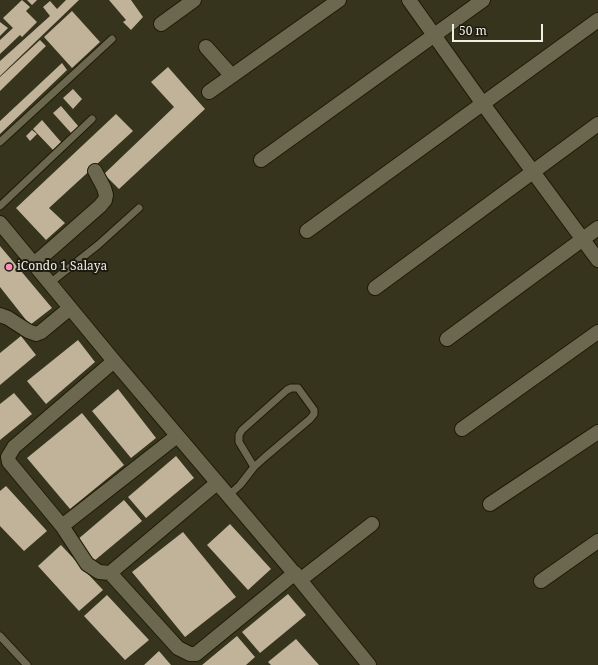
<!DOCTYPE html>
<html>
<head>
<meta charset="utf-8">
<style>
  body { margin:0 }
  #map { position:relative; width:598px; height:665px; overflow:hidden; background:#37341d; font-family:"Noto Serif",serif }
  canvas { display:block }
  .scale { position:absolute; left:452px; top:24px; width:91px; height:18px; box-sizing:border-box; border:2px solid #f1efe1; border-top:0; padding-left:5px; font-size:12px; line-height:14px; white-space:nowrap; color:#f1efe1; -webkit-text-stroke:3px #1d1b11; paint-order:stroke }
</style>
</head>
<body>
<div id="map">
<canvas width="598" height="665"></canvas>
<div class="scale">50 m</div>
</div>
<script>
const ctx = document.querySelector('canvas').getContext('2d');
ctx.lineJoin = 'round';
function fillPath(path, color) {
  ctx.fillStyle = color;
  ctx.fill(path, 'evenodd');
}
function shape(rows) {
  const path = new Path2D();
  for (const r of rows) {
    path.moveTo(r[0], r[1]);
    for (let i = 2; i < r.length; i += 2) path.lineTo(r[i], r[i + 1]);
  }
  return path;
}
function trace(path, color, width, dash) {
  ctx.strokeStyle = color;
  ctx.lineWidth = width;
  ctx.lineCap = dash ? 'butt' : 'round';
  ctx.setLineDash(dash || []);
  ctx.stroke(path);
}
function write(font, color, halo, rows, align = 'center') {
  ctx.font = font + ' "Noto Serif",serif';
  ctx.lineWidth = 4;
  ctx.setLineDash([]);
  ctx.textBaseline = 'middle';
  ctx.strokeStyle = halo;
  ctx.fillStyle = color;
  for (const [text, x, y, turn = 0] of rows) {
    ctx.save();
    ctx.translate(x, y);
    ctx.rotate((+turn || 0) * Math.PI / 180);
    ctx.textAlign = isNaN(turn) ? turn : align;
    if (halo) ctx.strokeText(text, 0, 0);
    ctx.fillText(text, 0, 0);
    ctx.restore();
  }
}
const building = shape([
  [22,0,30,7,26,11,37,22,22,37,20,35,0,54,0,40,13,28,3,18],
  [27,0,37,0,32,5],
  [66,0,79,0,0,76,0,61,50,16,43,7,50,1,57,9],
  [109,0,131,0,143,17,131,30,123,22,126,20],
  [72,11,100,42,72,68,44,37],
  [0,22,8,28,0,36],
  [40,40,46,46,0,91,0,77],
  [62,63,67,70,0,134,0,121],
  [168,67,205,109,119,189,104,174,174,107,151,82],
  [73,89,82,99,73,109,63,98],
  [61,106,79,127,72,134,53,113],
  [116,114,133,131,49,208,65,223,46,240,16,208],
  [42,120,61,142,53,150,33,129],
  [32,130,37,134,30,141,26,136],
  [0,246,52,308,30,325,0,287],
  [21,336,36,355,0,385,0,353],
  [78,340,95,362,46,404,27,381],
  [118,389,156,438,131,458,92,411],
  [14,393,32,414,0,440,0,404],
  [82,413,124,465,70,509,27,458],
  [176,456,194,478,146,518,128,497],
  [6,486,47,531,24,551,0,526,0,491],
  [124,500,142,521,94,561,77,540],
  [230,524,271,569,248,590,207,545],
  [183,532,236,597,185,637,132,572],
  [61,545,103,590,79,611,38,566],
  [288,594,306,615,260,653,242,632],
  [107,595,149,640,125,660,84,616],
  [237,636,255,657,246,665,202,665],
  [296,639,319,665,271,665,268,662],
  [159,651,171,665,144,665]
]);
const service = shape([
  [0,142,112,39],
  [0,206,92,119],
  [50,283,98,245,139,208],
  [228,496,240,485,254,467,265,457,310,419,314,414,314,410,298,388,291,388,287,390,242,430,239,435,239,442,254,467],
  [0,636,27,665]
]);
const minor = shape([
  [409,0,483,104,598,260],
  [161,24,194,0],
  [206,47,232,76],
  [209,92,339,0],
  [261,160,483,0],
  [0,223,114,361,300,580,369,665],
  [307,231,598,20],
  [34,264,100,206,105,200,106,195,104,188,95,171],
  [375,288,598,124],
  [0,315,8,318,28,331,36,334,41,332,70,308],
  [447,339,598,228],
  [114,361,14,447,8,457,9,462,62,526,87,564,99,572,110,573,217,483],
  [462,429,598,332],
  [490,504,598,432],
  [62,526,177,436],
  [110,573,178,648,190,654,196,654,295,573],
  [300,580,372,524],
  [541,581,598,541]
]);
const markers = [
  [9,267,4,"#ff8ebb"]
];
const poiNames = [
  ["iCondo 1 Salaya",17,267]
];
fillPath(building, '#c1b29a');
trace(service, '#1f1b05', 9);
trace(minor, '#1f1b05', 16);
trace(service, '#6b684f', 7);
trace(minor, '#6b684f', 14);
for (const [x, y, r, color] of markers) {
  const dot = new Path2D();
  dot.arc(x, y, r, 0, 2 * Math.PI);
  ctx.fillStyle = color;
  ctx.fill(dot);
  trace(dot, '#1d1b11', 1.5);
}
write('12px', '#f1efe1', '#1d1b11', poiNames, 'left');
</script>
</body>
</html>
